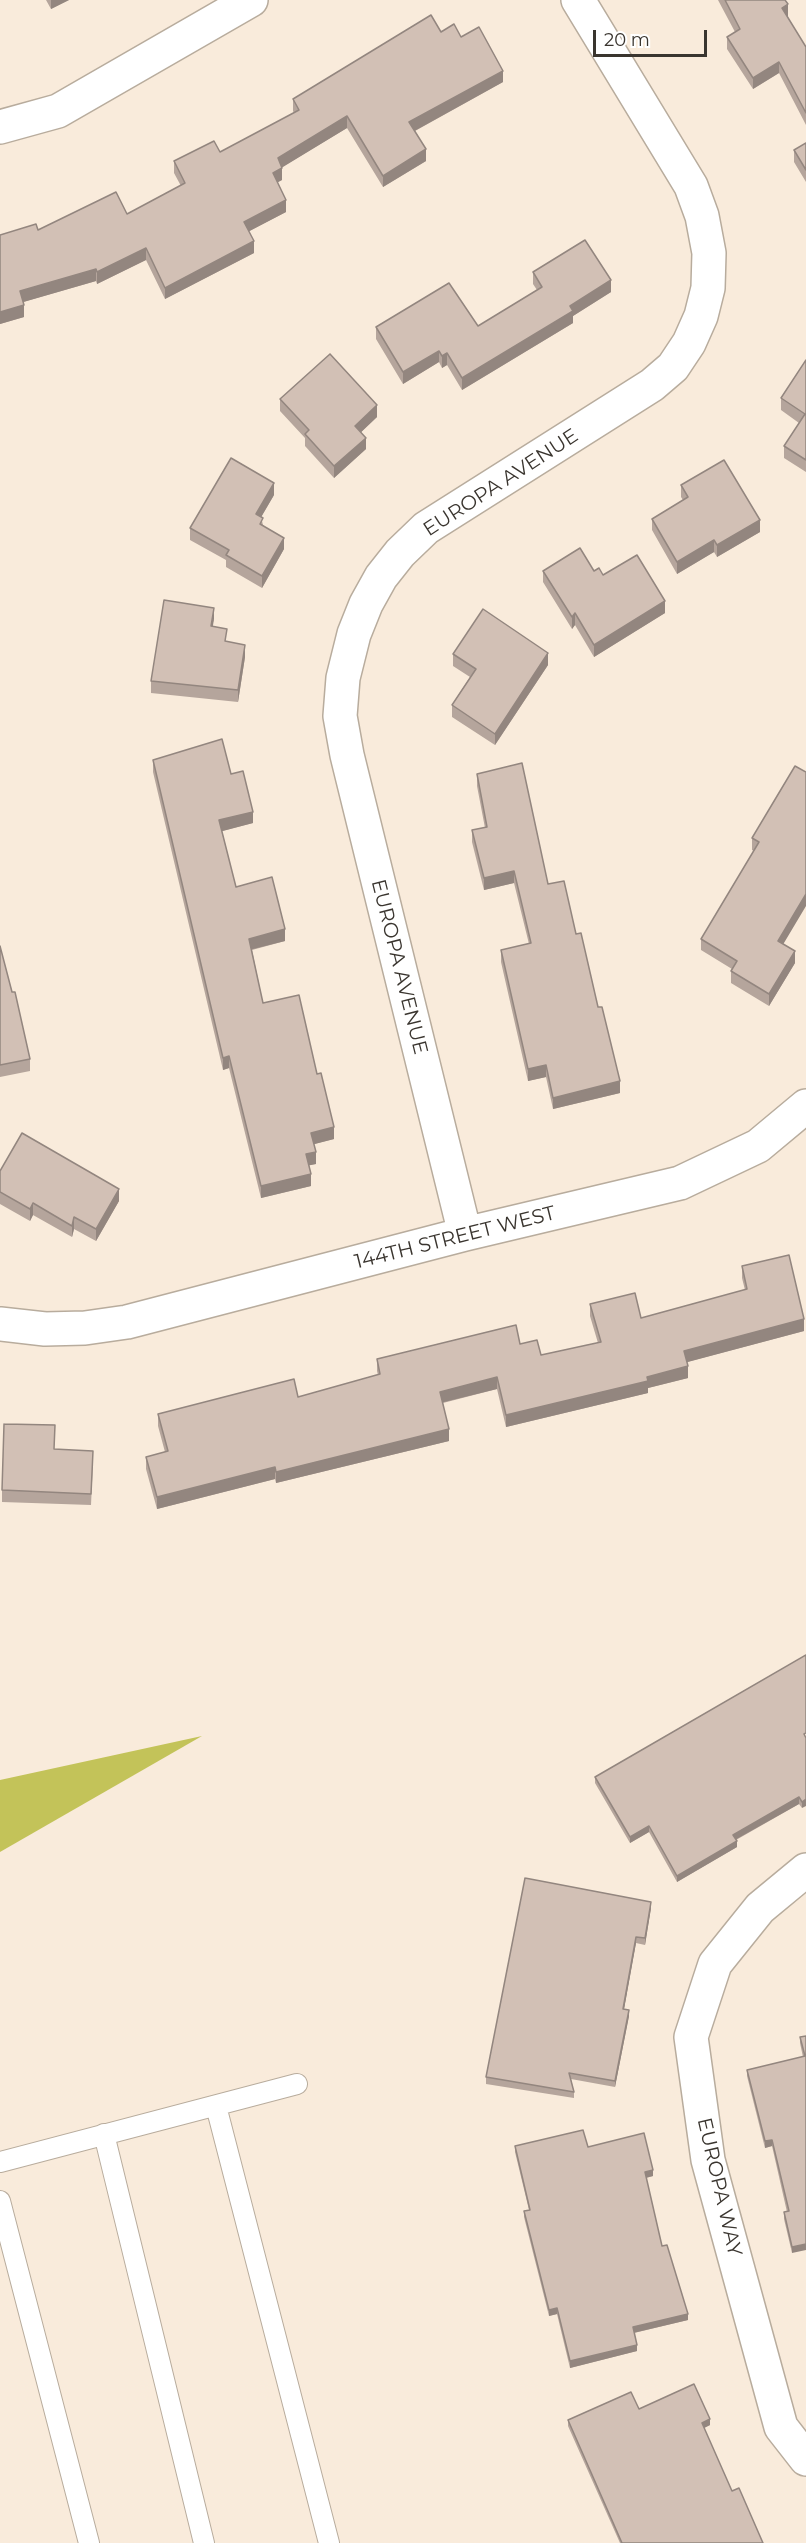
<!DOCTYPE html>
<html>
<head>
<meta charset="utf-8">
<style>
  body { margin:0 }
  #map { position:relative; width:806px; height:2543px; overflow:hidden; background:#f9ebdb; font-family:Montserrat,sans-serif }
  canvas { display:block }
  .scale { position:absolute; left:593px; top:30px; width:114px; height:27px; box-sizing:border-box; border:3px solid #3a352f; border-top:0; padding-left:8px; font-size:18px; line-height:21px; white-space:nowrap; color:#3a352f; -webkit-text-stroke:4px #fff; paint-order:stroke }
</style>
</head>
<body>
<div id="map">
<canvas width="806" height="2543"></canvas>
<div class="scale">20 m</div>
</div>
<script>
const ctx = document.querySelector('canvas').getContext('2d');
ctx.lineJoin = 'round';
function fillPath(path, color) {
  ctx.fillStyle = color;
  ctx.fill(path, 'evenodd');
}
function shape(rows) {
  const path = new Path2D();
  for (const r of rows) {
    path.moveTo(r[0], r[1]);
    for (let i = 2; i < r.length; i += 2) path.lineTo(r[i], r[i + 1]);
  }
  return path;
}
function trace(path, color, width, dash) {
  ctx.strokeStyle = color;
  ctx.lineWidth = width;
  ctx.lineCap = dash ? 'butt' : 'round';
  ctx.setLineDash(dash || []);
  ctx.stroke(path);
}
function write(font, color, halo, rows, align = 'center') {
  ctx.font = font + ' Montserrat,sans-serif';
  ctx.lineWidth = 6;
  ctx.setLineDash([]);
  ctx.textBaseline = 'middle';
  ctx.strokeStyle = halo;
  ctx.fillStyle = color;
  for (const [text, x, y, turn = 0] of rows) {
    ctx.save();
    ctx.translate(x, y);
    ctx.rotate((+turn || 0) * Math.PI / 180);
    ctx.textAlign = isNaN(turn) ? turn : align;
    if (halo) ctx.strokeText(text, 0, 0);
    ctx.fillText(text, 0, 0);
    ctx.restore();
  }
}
const water = shape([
  [202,1736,0,1852,0,1780]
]);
const lane = shape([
  [216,2106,329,2543],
  [104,2134,204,2543],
  [0,2162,297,2084],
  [0,2201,89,2543]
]);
const street = shape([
  [0,127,58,111,251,0],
  [465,1234,347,755,340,716,343,678,354,634,366,604,381,577,400,553,426,528,652,385,673,367,689,343,701,316,708,288,709,253,702,216,691,186,578,0],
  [0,1324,45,1329,85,1328,127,1322,465,1234,680,1183,758,1146,806,1106],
  [806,1870,760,1908,715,1964,691,2037,708,2160,781,2427,806,2459]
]);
const wall = shape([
  [46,0,69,0,51,9],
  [718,0,785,0,788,16,787,16,806,47,806,125,779,73,753,89,727,49,727,37,735,32],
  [441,32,461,37,503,82,415,131,426,161,383,187,347,128,282,167,282,180,277,182,286,212,249,231,254,253,165,299,146,260,97,284,96,281,23,302,24,317,0,324,0,235,38,230,127,214,181,186,174,173,174,161,220,152,294,113,293,111,293,99],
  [806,143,806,182,794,162,794,150],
  [533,272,611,292,573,316,573,323,462,390,447,365,442,368,439,362,403,384,376,339,376,327,478,326,537,290,533,284],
  [806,360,806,472,784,458,784,446,799,423,781,410,781,398],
  [280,399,377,417,361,432,366,449,334,478,305,446,305,438,280,411],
  [681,485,760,532,717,557,714,552,677,574,652,530,652,519,683,500,681,497],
  [274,495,261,517,263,525,284,549,262,588,226,567,226,560,190,540,190,528],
  [543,571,594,571,603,575,665,613,594,657,575,625,572,629,543,582],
  [214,619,212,626,226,642,245,657,238,702,151,693,151,681],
  [453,654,548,665,495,745,452,717,452,705,470,677,453,666],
  [153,760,231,774,253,823,222,831,236,887,285,941,252,950,263,1003,317,1074,334,1139,314,1144,316,1164,309,1165,311,1186,261,1198,229,1068,223,1070,153,772],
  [795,766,783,944,795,963,769,1006,731,983,731,971,732,969,701,950,701,939,754,851,752,850,752,838],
  [477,774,548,884,576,934,598,1007,620,1093,553,1109,546,1077,528,1081,501,962,501,950,529,944,514,883,484,890,472,842,472,830,485,828,477,786],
  [0,946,30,1059,30,1071,0,1077],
  [0,1171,119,1201,96,1241,74,1229,72,1237,33,1215,30,1221,0,1204],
  [742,1266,804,1331,687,1362,688,1378,648,1388,648,1393,506,1427,497,1389,443,1403,449,1441,276,1483,275,1479,157,1509,146,1469,146,1457,165,1452,158,1426,158,1414,298,1397,378,1375,377,1371,377,1359,520,1344,541,1355,598,1343,590,1316,590,1304,641,1318,745,1290,742,1278],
  [55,1449,93,1462,91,1505,2,1502,2,1490],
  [806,1655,802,1808,799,1804,736,1840,737,1847,677,1882,649,1832,630,1843,595,1783,595,1777],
  [651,1908,645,1945,636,1943,624,2009,629,2016,615,2087,571,2079,574,2092,574,2098,486,2084,486,2077],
  [806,2036,792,2253,784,2219,784,2212,787,2212,772,2146,765,2148,747,2076,747,2070,803,2057,800,2043,800,2037],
  [515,2146,588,2147,653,2176,646,2178,662,2246,688,2320,634,2333,637,2351,570,2368,557,2314,549,2316,524,2217,524,2211,529,2210,515,2152],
  [639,2409,710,2425,704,2428,732,2491,763,2543,620,2543,568,2426,568,2420]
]);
const shadedWall = shape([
  [51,0,69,0,51,9],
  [788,4,788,16,782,20,782,8],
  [779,62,779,73,753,89,753,78],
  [503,71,503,82,409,134,409,122],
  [347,116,347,128,278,170,278,158],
  [426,149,426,161,383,187,383,176],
  [282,168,282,180,273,185,273,173],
  [286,200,286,212,244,234,244,222],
  [254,241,254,253,165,299,165,288],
  [146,248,146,260,97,284,97,272],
  [96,269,96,281,20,303,20,291],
  [611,280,611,292,573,316,573,323,462,390,462,378,570,306],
  [24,305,24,317,0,324,0,312],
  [439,351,439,362,403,384,403,372],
  [447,353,447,365,442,368,442,356],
  [377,405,377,417,355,438,355,426],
  [366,438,366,449,334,478,334,466],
  [274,483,274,495,256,526,256,514],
  [760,520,760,532,717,557,717,545],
  [284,538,284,549,262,588,262,576],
  [714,540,714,552,677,574,677,562],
  [665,601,665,613,594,657,594,645],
  [214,608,214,619,211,638,211,626],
  [575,613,575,625,572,629,572,617],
  [245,645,245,657,238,702,238,690],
  [548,653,548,665,495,745,495,734],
  [253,812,253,823,219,832,219,820],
  [514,871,514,883,484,890,484,878],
  [806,894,806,906,778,953,778,941],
  [285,929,285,941,249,950,249,939],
  [795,951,795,963,769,1006,769,994],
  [229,1056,229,1068,223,1070,223,1058],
  [546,1065,546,1077,528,1081,528,1069],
  [620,1081,620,1093,553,1109,553,1098],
  [334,1127,334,1139,311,1145,311,1133],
  [316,1152,316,1164,306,1166,306,1154],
  [311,1174,311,1186,261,1198,261,1186],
  [119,1189,119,1201,96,1241,96,1229],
  [33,1203,33,1215,30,1221,30,1209],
  [74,1217,74,1229,72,1237,72,1226],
  [804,1319,804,1331,684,1363,684,1351],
  [688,1366,688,1378,648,1388,648,1393,506,1427,506,1415],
  [497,1377,497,1389,440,1403,440,1392],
  [449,1429,449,1441,276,1483,276,1472],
  [275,1467,275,1479,157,1509,157,1497],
  [799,1797,799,1804,733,1841,733,1835],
  [806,1799,806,1806,802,1808,802,1802],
  [649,1826,649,1832,630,1843,630,1837],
  [737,1841,737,1847,677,1882,677,1876],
  [651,1902,651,1908,645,1945,645,1938],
  [636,1937,636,1943,623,2015,623,2009],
  [629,2010,629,2016,615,2087,615,2081],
  [772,2140,772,2146,765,2148,765,2141],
  [653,2170,653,2176,645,2178,645,2172],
  [806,2244,806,2250,792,2253,792,2247],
  [557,2308,557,2314,549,2316,549,2310],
  [688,2314,688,2320,633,2333,633,2327],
  [637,2345,637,2351,570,2368,570,2361],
  [710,2419,710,2425,702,2429,702,2423]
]);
const building = shape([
  [725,0,785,0,788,4,782,8,806,47,806,113,779,62,753,78,727,37,740,29,725,0],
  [431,15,441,32,454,24,461,37,479,27,503,71,409,122,426,149,383,176,347,116,278,158,282,168,273,173,286,200,244,222,254,241,165,288,146,248,97,272,96,269,20,291,24,305,0,312,0,235,36,224,38,230,116,192,127,214,185,183,174,161,214,141,220,152,299,110,293,99,431,15],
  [806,143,806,170,794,150,806,143],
  [585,240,611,280,570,306,573,311,462,378,447,353,442,356,439,351,403,372,376,327,449,283,478,326,542,287,533,272,585,240],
  [330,354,377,405,355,426,366,438,334,466,305,434,309,430,280,399,330,354],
  [806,360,806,460,784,446,805,414,781,398,806,360],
  [231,458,274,483,256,514,263,518,260,524,284,538,262,576,226,555,229,550,190,528,231,458],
  [724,460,760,520,717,545,714,540,677,562,652,519,688,497,681,485,724,460],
  [580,548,594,571,599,568,603,575,637,555,665,601,594,645,575,613,572,617,543,571,580,548],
  [164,600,214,608,211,626,227,629,225,641,245,645,238,690,151,681,164,600],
  [483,609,548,653,495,734,452,705,476,669,453,654,483,609],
  [222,739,231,774,243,771,253,812,219,820,236,887,272,877,285,929,249,939,263,1003,299,995,317,1074,321,1073,334,1127,311,1133,316,1152,306,1154,311,1174,261,1186,229,1056,223,1058,153,760,222,739],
  [522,763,548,884,564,881,576,934,581,933,598,1007,602,1007,620,1081,553,1098,546,1065,528,1069,501,950,531,943,514,871,484,878,472,830,487,827,477,774,522,763],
  [795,766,806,772,806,894,778,941,795,951,769,994,731,971,737,961,701,939,759,842,752,838,795,766],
  [0,946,12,992,15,992,30,1059,0,1065,0,946],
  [22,1133,119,1189,96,1229,74,1217,72,1226,33,1203,30,1209,0,1192,0,1171,22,1133],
  [789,1255,804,1319,684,1351,688,1366,647,1377,648,1381,506,1415,497,1377,440,1392,449,1429,276,1472,275,1467,157,1497,146,1457,168,1451,158,1414,294,1379,298,1397,380,1374,377,1359,516,1325,520,1344,537,1340,541,1355,601,1342,590,1304,635,1293,641,1318,747,1289,742,1266,789,1255],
  [4,1424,55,1425,54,1449,93,1451,91,1494,2,1490,4,1424],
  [806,1655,806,1733,804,1734,806,1738,806,1799,802,1802,799,1797,733,1835,737,1841,677,1876,649,1826,630,1837,595,1777,806,1655],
  [525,1878,651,1902,645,1938,636,1937,623,2009,629,2010,615,2081,569,2073,574,2092,486,2077,525,1878],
  [806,2036,806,2244,792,2247,784,2212,789,2211,772,2140,765,2141,747,2070,805,2056,800,2037,806,2036],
  [583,2130,588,2147,644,2133,653,2170,645,2172,662,2246,667,2245,688,2314,633,2327,637,2345,570,2361,557,2308,549,2310,524,2211,530,2210,515,2146,583,2130],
  [694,2384,710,2419,702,2423,732,2491,739,2488,763,2543,622,2543,568,2420,631,2392,639,2409,694,2384]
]);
const streetNames = [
  ["EUROPA AVENUE",501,483,-33],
  ["EUROPA AVENUE",399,967,76],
  ["144TH STREET WEST",455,1238,-14],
  ["EUROPA WAY",719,2187,77]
];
fillPath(water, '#c3c359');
trace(lane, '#b8ac9d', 22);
trace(street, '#b8ac9d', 36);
trace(lane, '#fff', 20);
trace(street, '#fff', 33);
fillPath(wall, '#b5a59c');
fillPath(shadedWall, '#93867f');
fillPath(building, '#d2c0b5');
trace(building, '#93867f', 1.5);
write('20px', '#3a352f', '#fff', streetNames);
</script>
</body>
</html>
